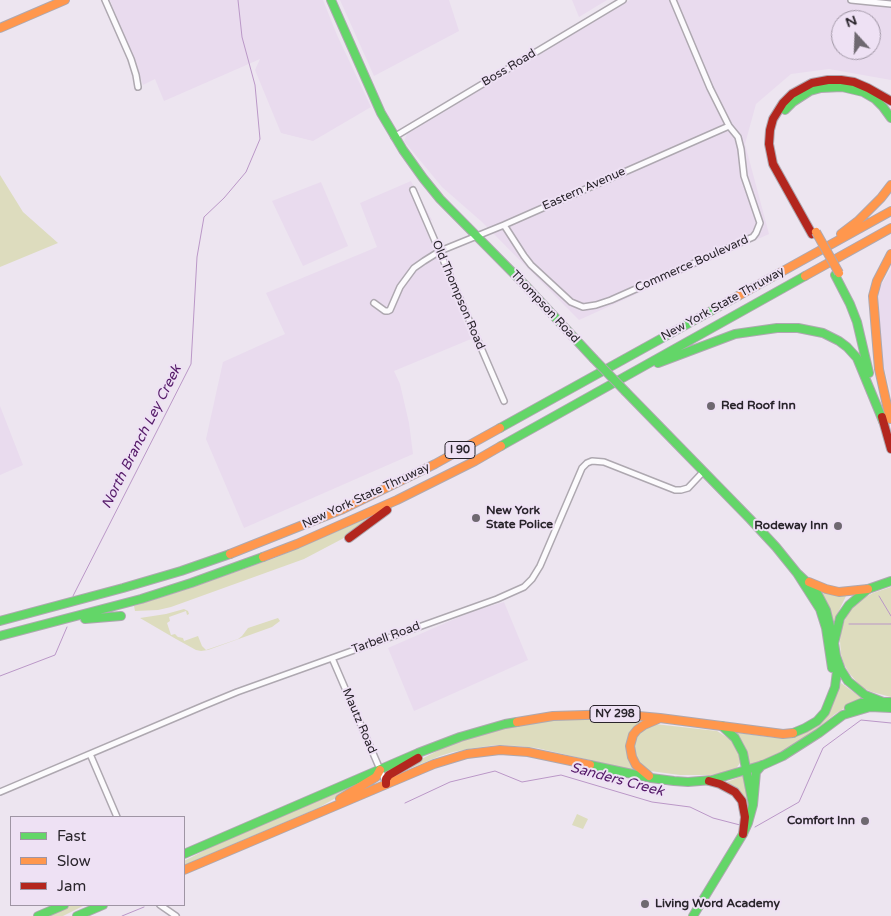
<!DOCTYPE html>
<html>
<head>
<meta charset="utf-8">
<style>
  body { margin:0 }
  #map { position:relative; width:891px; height:916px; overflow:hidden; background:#ede5f0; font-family:"Varela Round",sans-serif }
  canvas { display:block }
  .legend { position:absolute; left:10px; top:816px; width:175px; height:90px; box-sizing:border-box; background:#eee1f4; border:1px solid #9f95a4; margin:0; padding:6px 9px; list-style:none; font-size:15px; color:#29242b }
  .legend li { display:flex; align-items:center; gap:10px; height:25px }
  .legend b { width:25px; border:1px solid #9f95a4 }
  .north { position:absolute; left:831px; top:10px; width:50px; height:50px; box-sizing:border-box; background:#eee1f4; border:1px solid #9f95a4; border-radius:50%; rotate:340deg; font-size:14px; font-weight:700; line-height:20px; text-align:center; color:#29242b }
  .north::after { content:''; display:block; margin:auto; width:18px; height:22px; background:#6e6870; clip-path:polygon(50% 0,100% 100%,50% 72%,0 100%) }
</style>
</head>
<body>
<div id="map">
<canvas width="891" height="916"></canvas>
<ul class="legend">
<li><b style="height:6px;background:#63d668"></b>Fast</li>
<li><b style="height:6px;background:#ff974d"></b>Slow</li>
<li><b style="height:6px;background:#b3261e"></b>Jam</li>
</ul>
<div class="north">N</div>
</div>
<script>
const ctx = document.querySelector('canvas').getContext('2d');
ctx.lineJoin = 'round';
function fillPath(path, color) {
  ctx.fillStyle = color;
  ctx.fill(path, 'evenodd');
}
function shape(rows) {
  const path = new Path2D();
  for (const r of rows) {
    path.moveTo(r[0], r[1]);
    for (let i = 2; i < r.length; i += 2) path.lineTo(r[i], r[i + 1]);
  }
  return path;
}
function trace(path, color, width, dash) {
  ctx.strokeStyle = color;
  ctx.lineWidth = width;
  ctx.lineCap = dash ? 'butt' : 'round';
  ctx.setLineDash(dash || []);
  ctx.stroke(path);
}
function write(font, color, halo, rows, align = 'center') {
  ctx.font = font + ' "Varela Round",sans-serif';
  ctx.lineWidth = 4;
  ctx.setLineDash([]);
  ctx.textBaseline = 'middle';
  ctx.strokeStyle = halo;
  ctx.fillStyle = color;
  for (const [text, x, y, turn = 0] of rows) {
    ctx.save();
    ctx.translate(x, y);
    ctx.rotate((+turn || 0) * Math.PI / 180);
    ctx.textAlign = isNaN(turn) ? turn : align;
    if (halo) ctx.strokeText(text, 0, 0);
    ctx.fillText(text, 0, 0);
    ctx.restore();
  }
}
const built = shape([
  [110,0,323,0,337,35,371,107,313,141,281,133,255,70,260,59,164,101,155,79,143,85],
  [340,0,449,0,459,31,374,76],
  [572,0,607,0,579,17],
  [630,0,891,0,891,80,829,69,791,74,756,104,745,144,769,234,579,320,482,222,442,187,404,141,407,134],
  [841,20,871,20,871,50,841,50],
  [411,181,432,220,423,223,471,339,394,371,400,384,409,423,413,454,244,528,206,439,223,362,285,334,266,293,377,247,360,203],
  [321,182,348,246,303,266,272,201],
  [891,269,891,392,878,347,878,290],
  [0,406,23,465,0,475],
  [504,602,528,660,414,711,388,648,473,611]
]);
const green = shape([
  [0,175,23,212,58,243,0,267],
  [366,519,360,527,342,539,304,559,171,607,158,610,135,611,134,606,188,589,275,558],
  [891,587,891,697,872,692,863,688,856,681,849,673,844,664,841,654,840,641,841,631,844,622,849,612,856,604,864,598,873,593],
  [820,593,845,595,846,596,833,623,831,622],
  [184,609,188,611,189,614,187,615,186,611,169,617,170,621,167,623,171,635,175,634,178,637,183,638,184,641,198,636,202,646,206,650,238,639,242,636,248,628,278,618,280,621,272,627,208,650,201,651,196,650,176,639,140,618,166,614],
  [841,683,863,699,862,700,843,709,835,714,814,731,789,748,764,760,750,765,743,743,732,732,775,738,796,736,807,732,817,725,830,710],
  [569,718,611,718,641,722,630,734,637,771,537,748,518,746,496,745,474,748,453,752,440,756,394,775,394,773,455,742,497,730,546,721],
  [655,724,717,731,728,738,734,743,739,755,740,763,735,770,711,775,680,775,650,771,641,766,637,761,634,747,635,739,638,734,646,727],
  [745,775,749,793,749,813,737,791,727,782],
  [370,778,371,778,318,808,184,865,184,861,227,839],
  [577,814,588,819,583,829,572,825],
  [72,905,85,905,63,916,46,916]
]);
const stream = shape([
  [73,596,191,364,197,257,204,217,224,198,246,172,260,139,255,85,242,37,238,0],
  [879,596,891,616],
  [849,624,891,624],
  [0,676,55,655,67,627],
  [405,803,450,782,495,771,522,782,561,775,652,802,690,807,713,818,740,825],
  [755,827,799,802,823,748,861,720,891,723],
  [122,916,144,907]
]);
const street = shape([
  [105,0,131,59,136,75,138,87],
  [851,0,891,4],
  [394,137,623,0],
  [413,190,504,401],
  [504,225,524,256,531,265,571,302,583,307,596,305,611,300,753,237,756,233,760,223,744,176,741,149,738,137,729,126,710,88,673,0],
  [374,303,385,311,388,311,390,310,400,287,414,268,424,261,440,251,504,225,729,126],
  [332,658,385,781],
  [90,754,117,817],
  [0,792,203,706,237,692,497,599,524,587,532,579,540,566,582,468,587,463,592,461,604,462,675,490,681,490,688,488,703,472],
  [160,905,176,916]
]);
const fast = shape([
  [331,0,381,113,403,150,423,178,440,199,525,285,593,358],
  [785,110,793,102,810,91,821,88,842,87,863,92,875,99,883,107,891,118],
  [835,275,850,304,857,322,869,373],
  [658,363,735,334,777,328,798,328,823,333,839,341,847,347,857,358,883,421],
  [626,392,750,519,776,547,797,573,816,591,826,610,834,643],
  [500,428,738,296],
  [501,446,805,276],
  [797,573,820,609,826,628,832,668],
  [891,581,868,589,849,605,840,618,834,643,836,656,841,670,848,681,865,695,883,702,891,702],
  [85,619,121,616],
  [0,621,123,588,181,571,230,554],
  [0,636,141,599,191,583,263,557],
  [849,708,861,703,878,702],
  [793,733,805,728,817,721,825,712,835,687,837,671,836,656],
  [590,765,651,778,674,781,688,782,712,780,763,765,783,756,819,733,843,715,870,707,891,708],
  [753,805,756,772,762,765],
  [184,854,418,753,460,737,505,724,517,722],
  [38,916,64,905],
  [77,916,103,905],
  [693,916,743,834,748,823,753,805,743,753,735,738,722,726]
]);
const slow = shape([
  [0,28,65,0],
  [841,234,858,221,881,198,891,185],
  [805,276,891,228],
  [738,296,891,211],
  [890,419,879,369,873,296,877,281,891,254],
  [230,554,343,509,435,464,500,428],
  [263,557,297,544,397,500,475,461,501,446],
  [809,582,826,589,839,592,868,589],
  [517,722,553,716,617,714,660,718,783,734,793,733],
  [649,776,636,765,632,757,630,746,633,735,637,730,644,725,658,719],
  [340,799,376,777,380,770],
  [184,870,434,764,467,754,500,750,528,752,590,765]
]);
const jam = shape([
  [812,234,773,164,769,144,770,130,773,119,783,103,792,94,812,83,828,80,841,80,854,82,868,88,891,101],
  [882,417,891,449],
  [349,538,387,510],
  [709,781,720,784,735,792,742,801,745,817,743,834],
  [386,784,386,779,389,775,418,758]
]);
const fastBridge = shape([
  [593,358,626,392]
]);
const slowBridge = shape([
  [816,232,839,273]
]);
const markers = [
  [711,406,5,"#6e6870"],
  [476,518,5,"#6e6870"],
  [838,526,5,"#6e6870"],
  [865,821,5,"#6e6870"],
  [645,904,5,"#6e6870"]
];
const shields = [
  [460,450,30],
  [615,714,50]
];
const shieldNames = [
  ["I 90",460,450],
  ["NY 298",615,714]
];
const streetNames = [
  ["Boss Road",509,68,-31],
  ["Eastern Avenue",584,189,-24],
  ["Commerce Boulevard",692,264,-24],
  ["Old Thompson Road",458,295,67],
  ["New York State Thruway",723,304,-29],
  ["Thompson Road",545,307,47],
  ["New York State Thruway",366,496,-25],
  ["Tarbell Road",386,638,-20],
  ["Mautz Road",359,721,67]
];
const poiNames = [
  ["Red Roof Inn",721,406],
  ["New York",486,511],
  ["State Police",486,525],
  ["Rodeway Inn",828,526,"right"],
  ["Comfort Inn",855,821,"right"],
  ["Living Word Academy",655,904]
];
const waterNames = [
  ["North Branch Ley Creek",142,437,-63],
  ["Sanders Creek",617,780,15]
];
fillPath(built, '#e9dbee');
fillPath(green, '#dddcbe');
trace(stream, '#ba97c7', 1);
trace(street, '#aea8b0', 8);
trace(fast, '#aea8b0', 10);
trace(slow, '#aea8b0', 10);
trace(jam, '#aea8b0', 10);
trace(street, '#fcfbfd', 5);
trace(fast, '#63d668', 8);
trace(slow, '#ff974d', 8);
trace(jam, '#b3261e', 8);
trace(fastBridge, '#aea8b0', 10, []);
trace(slowBridge, '#aea8b0', 10, []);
trace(fastBridge, '#63d668', 8);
trace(slowBridge, '#ff974d', 8);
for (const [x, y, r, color] of markers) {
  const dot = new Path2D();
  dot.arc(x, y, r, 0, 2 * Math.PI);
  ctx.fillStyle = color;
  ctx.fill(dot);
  trace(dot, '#eee1f4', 2);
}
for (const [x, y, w] of shields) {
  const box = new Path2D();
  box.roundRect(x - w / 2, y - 8.5, w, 17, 4);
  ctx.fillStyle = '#eee1f4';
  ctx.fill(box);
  trace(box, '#29242b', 1);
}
write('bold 11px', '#29242b', null, shieldNames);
write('12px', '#29242b', '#eee1f4', streetNames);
write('bold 12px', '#29242b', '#eee1f4', poiNames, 'left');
write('italic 14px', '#541968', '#eee1f4', waterNames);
</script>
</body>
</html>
